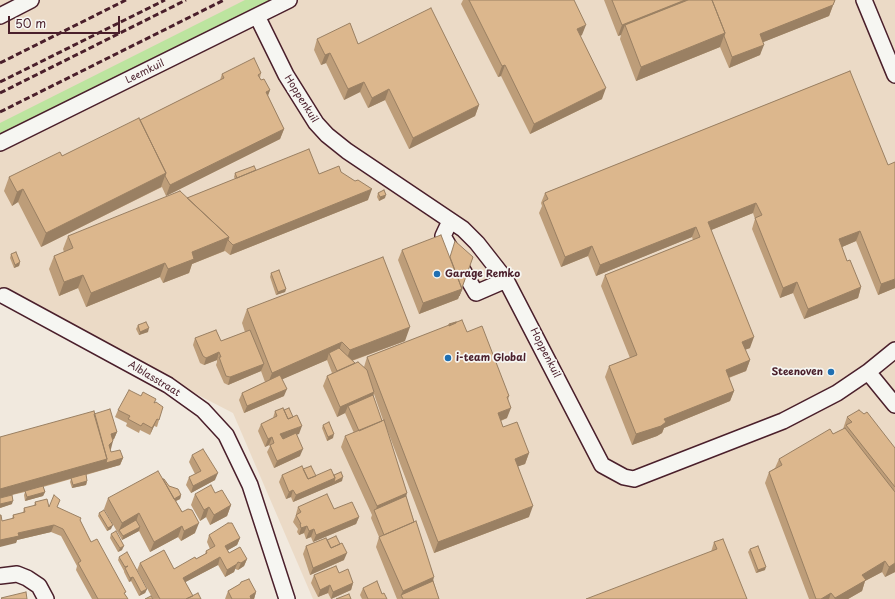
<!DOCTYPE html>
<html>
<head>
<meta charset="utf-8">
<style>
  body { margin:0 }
  #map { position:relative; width:895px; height:599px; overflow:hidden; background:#f1e9de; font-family:"Playpen Sans",sans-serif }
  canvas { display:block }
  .scale { position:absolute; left:8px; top:16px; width:112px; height:18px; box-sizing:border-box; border:2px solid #4a1f2b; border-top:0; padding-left:5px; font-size:12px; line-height:14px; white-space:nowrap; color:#4a1f2b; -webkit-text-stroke:3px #f6f6f2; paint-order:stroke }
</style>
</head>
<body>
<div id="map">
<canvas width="895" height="599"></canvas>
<div class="scale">50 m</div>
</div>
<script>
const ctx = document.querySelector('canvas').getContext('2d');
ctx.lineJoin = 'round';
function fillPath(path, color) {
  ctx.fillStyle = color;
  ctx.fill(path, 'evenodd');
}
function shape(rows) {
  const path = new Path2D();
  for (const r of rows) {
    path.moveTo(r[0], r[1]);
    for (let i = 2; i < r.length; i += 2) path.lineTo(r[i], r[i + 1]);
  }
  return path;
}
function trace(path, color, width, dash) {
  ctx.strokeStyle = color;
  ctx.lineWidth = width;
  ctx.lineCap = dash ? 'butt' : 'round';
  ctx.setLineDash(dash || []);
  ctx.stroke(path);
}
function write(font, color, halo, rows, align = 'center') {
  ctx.font = font + ' "Playpen Sans",sans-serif';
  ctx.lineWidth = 3.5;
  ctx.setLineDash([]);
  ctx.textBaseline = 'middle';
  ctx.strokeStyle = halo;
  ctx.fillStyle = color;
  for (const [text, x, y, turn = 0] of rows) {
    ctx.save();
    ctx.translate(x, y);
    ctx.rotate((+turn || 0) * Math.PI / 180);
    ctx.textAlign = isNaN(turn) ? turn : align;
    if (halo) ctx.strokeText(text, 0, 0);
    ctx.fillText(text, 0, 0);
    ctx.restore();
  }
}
const built = shape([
  [0,0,895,0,895,599,313,599,233,413,4,295,0,290]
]);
const green = shape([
  [245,0,270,0,0,134,0,123]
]);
const minor = shape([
  [864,0,895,75],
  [0,16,31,0],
  [257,16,286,75,316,123,327,135,347,151,463,229,477,243,506,280,602,465,624,477,634,479,783,421,837,393,868,372,895,350],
  [0,143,289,0],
  [450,221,443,236,476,293,506,280],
  [4,296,168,385,203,410,226,435,250,485,287,599],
  [868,372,895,405],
  [0,576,17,574,27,578,39,586,46,599]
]);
const rail = shape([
  [0,63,126,0],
  [0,82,165,0],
  [0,93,186,0],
  [0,112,224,0]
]);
const wall = shape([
  [463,0,574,0,582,35,580,36,602,99,530,134,501,76,498,77,461,4],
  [604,0,835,0,829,16,763,42,760,55,729,68,720,47,636,81,620,39,621,35,618,36],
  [317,39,358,44,479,105,475,116,409,149,385,100,368,108,360,92,344,100,326,63,321,65,314,50],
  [850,71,895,288,878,295,856,241,842,247,847,261,861,287,858,298,804,319,793,293,780,298,752,229,755,219,753,213,711,230,750,348,745,350,750,360,746,371,729,378,734,391,730,401,664,428,662,433,657,436,632,445,605,377,609,366,630,358,601,286,605,275,693,240,692,237,596,276,588,256,561,267,539,213,542,206,541,203,545,193],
  [261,73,260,78,261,80,270,90,268,96,284,129,280,139,166,196,162,187,41,247,18,202,12,206,4,191,9,177,62,156,140,120,220,80,222,74],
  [256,170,319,174,341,172,368,200,230,255,225,251,192,264,189,273,163,283,160,277,86,307,78,288,59,296,49,269,54,256,64,252,63,249,68,236,187,198,235,179,234,177,235,173],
  [378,193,385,198,379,201,377,197],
  [402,250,450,257,473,257,458,299,419,314,398,260],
  [11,254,20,262,19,266,14,268,10,258],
  [271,273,286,289,285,292,276,295,270,277],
  [247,309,405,341,352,361,355,363,364,367,367,357,448,326,449,324,456,323,467,332,509,396,508,400,507,418,501,421,503,427,529,453,525,464,518,466,529,517,434,553,385,424,407,493,406,496,439,599,397,599,376,547,379,537,371,518,372,515,341,447,345,436,354,433,345,413,337,417,323,386,327,376,332,373,327,360,282,379,284,396,244,413,239,400,242,393,265,382,261,371,228,385,224,383,216,365,217,362,217,360,204,365,200,363,193,345,195,338,221,341,245,332,242,323],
  [374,394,383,420,382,421,373,395],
  [138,325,148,332,139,335,136,329],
  [155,402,159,420,157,427,154,426,150,435,140,430,139,433,126,426,127,423,115,417,118,410],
  [284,410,299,434,296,434,300,456,274,468,267,452,270,446,269,445,265,447,258,431,261,424,273,418,275,411],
  [94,414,117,432,114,439,113,440,110,449,111,452,123,458,120,465,86,475,87,481,86,485,72,488,70,482,71,479,43,487,45,492,43,496,25,501,24,495,25,492,12,495,12,504,0,508,0,437],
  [847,417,895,448,895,572,885,577,882,572,865,581,862,591,848,599,809,599,765,483,769,472,775,468,779,459,833,434,843,429],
  [323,425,333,438,327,441,322,428],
  [192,455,215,480,191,493,186,485,189,477,195,474,189,462],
  [303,469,316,476,334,475,342,481,293,502,291,497,286,499,279,482,282,475],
  [163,479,169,486,181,495,180,499,176,501,195,533,181,541,178,537,150,552,139,531,122,540,104,509,108,498],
  [215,493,231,505,227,516,210,525,206,517,200,521,191,505,195,494],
  [35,502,49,507,57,507,80,520,91,542,128,599,92,599,76,570,77,566,61,536,51,532,17,540,16,543,2,521,12,519,13,515,23,513,24,508,34,506],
  [298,507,334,509,359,517,356,524,313,542,311,537,306,539,304,533,299,535,297,532,298,529,293,522,296,515,296,514],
  [99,513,111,529,107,531,98,516],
  [111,534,122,550,118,552,110,538],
  [209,535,240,538,237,545,228,550,229,553,247,559,244,566,238,570,235,569,234,572,225,577,218,565,185,582,193,596,201,599,153,599,137,570,140,563,174,569,196,559,205,554,206,551,210,549,207,542],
  [327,540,344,560,310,575,303,554,306,546],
  [714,542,747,599,711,552],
  [750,549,765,570,756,573,748,552],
  [119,557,147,589,145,593,139,596,131,581,129,582,124,572,124,571,118,560],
  [339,573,353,583,351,590,331,599,328,593,318,597,311,583,314,575],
  [240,584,256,592,254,599,225,599,228,591],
  [363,588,382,594,387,599,362,599,360,595]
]);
const shadedWall = shape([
  [685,0,703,0,625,25,621,35,618,36,622,25],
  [835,0,829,16,756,45,760,34],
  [586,25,582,35,573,40,577,29],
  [725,33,720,47,636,81,641,67],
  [764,45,760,55,729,68,732,57],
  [330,53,326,63,321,65,325,55],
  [505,65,501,76,498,77,502,66],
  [364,82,360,92,344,100,348,89],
  [606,88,602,99,530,134,534,124],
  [389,89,385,100,368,108,372,98],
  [270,90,266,100,266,92],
  [479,105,475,116,409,149,413,138],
  [284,129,280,139,166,196,170,185],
  [166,173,161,187,41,247,46,233],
  [23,189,18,202,12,206,17,192],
  [372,189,368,200,230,255,233,245],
  [386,195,385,198,379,201,380,197],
  [756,203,753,213,704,233,708,222],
  [696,227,692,237,596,276,600,265],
  [860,231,856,241,835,250,839,239],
  [229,237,224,251,192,264,189,273,163,283,168,269,192,252],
  [592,246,588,256,561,267,565,257],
  [20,262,19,266,14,268,15,265],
  [165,263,160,277,86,307,91,293],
  [83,275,78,288,59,296,64,282],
  [895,279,895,288,878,295,881,284],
  [797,282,793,293,780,298,783,288],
  [861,287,858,298,804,319,808,309],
  [286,289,285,292,276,295,278,292],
  [462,289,458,299,419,314,423,303],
  [410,327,405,341,345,363,350,350],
  [149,328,148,332,139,335,140,332],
  [754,337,750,348,738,352,742,342],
  [342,342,337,356,329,353,327,360,267,386,272,373],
  [219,352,217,360,204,365,206,358],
  [750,360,746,371,722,380,726,370],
  [264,364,261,371,228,385,230,377],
  [287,389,284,396,244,413,247,406],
  [734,391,730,401,664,428,662,433,657,436,632,445,636,434,664,419],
  [374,392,371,402,348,406,345,413,337,417,340,407],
  [511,408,507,418,494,423,498,413],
  [157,419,154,426,150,435,152,428],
  [302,426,299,434,278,441,280,434],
  [117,432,114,439,109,441,111,434],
  [334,434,333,438,327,441,328,437],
  [272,437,269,445,265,447,268,439],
  [113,441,111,449,107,453,109,445],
  [303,449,300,456,274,468,277,461],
  [529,453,525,464,511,469,515,459],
  [123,458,120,465,0,498,0,489,107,459],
  [218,473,215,480,191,493,193,486],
  [343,477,342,481,333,485,334,482],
  [335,478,333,485,293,502,296,495],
  [87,481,86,485,72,488,73,485],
  [293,490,291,497,286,499,289,492],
  [45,492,43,496,25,501,27,497],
  [407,493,403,504,375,512,377,506],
  [181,495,180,499,167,505,169,502],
  [13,501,12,504,0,508,0,504],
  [231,505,227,516,210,525,214,515],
  [533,506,529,517,434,553,438,542],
  [209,507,206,517,200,521,204,510],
  [139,513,135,524,119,530,118,533,122,523],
  [359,517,356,524,313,542,316,535],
  [199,523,195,533,181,541,184,531],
  [54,525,51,532,17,540,16,543,0,547,0,540,18,533],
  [113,525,111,529,107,531,108,528],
  [182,526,178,537,150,552,154,542],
  [307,526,304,533,299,535,301,528],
  [140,527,139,531,122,540,123,536],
  [314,529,311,537,306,539,309,531],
  [240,538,237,545,223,553,225,546],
  [124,546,122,550,118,552,120,548],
  [347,553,344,560,310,575,313,568],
  [220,557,218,565,180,585,183,578],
  [247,559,244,566,238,570,241,563],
  [885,561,882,572,865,581,862,591,848,599,834,599,862,575],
  [895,563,895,572,885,577,889,567],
  [237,564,234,572,225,577,227,570],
  [766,567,765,570,756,573,758,570],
  [133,577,131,581,129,582,130,578],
  [434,577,431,588,401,595,403,591],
  [353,583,351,590,331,599,333,592],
  [330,585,328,593,318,597,320,590],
  [147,589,145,593,139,596,141,592],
  [256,592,254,599,248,599,250,596],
  [831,593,829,599,821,599]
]);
const building = shape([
  [469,0,574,0,586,25,577,29,606,88,534,124,505,65,502,66,469,0],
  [612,0,685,0,622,25,612,0],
  [688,0,712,0,725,33,641,67,625,25,688,0],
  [712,0,835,0,833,5,760,34,764,45,732,57,724,36,725,33,712,0],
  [431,8,479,105,413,138,389,89,372,98,364,82,348,89,330,53,325,55,317,39,350,23,358,44,431,8],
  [254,58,261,73,258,75,261,80,264,79,270,90,266,92,284,129,170,185,165,176,166,173,140,120,224,78,222,74,254,58],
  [850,71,888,165,895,162,895,279,881,284,860,231,839,239,847,261,850,260,861,287,808,309,797,282,783,288,755,218,762,215,756,203,708,222,754,337,742,342,750,360,726,370,734,391,664,419,666,422,661,426,636,434,609,366,637,355,605,275,700,237,696,227,600,265,592,246,565,257,543,202,548,199,545,193,850,71],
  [139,118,166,173,46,233,23,189,17,192,9,177,60,152,62,156,139,118],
  [309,149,319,174,339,166,341,172,355,181,358,180,372,189,233,245,228,240,229,237,187,198,309,149],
  [254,166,256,170,237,178,235,173,254,166],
  [384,190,386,195,380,197,378,193,384,190],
  [180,191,229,237,192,252,194,259,168,269,165,263,91,293,83,275,64,282,54,256,73,248,68,236,180,191],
  [441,235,462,289,423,303,402,250,441,235],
  [455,241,473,257,459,296,462,289,450,257,455,241],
  [16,252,20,262,15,265,11,254,16,252],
  [383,257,410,327,350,350,342,342,272,373,247,309,383,257],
  [279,270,286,289,278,292,271,273,279,270],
  [462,320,467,332,482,326,509,396,507,397,511,408,498,413,503,427,517,422,529,453,515,459,533,506,438,542,367,357,462,320],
  [146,322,149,328,140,332,138,325,146,322],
  [456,322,456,323,449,326,449,324,456,322],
  [216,330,221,341,250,330,264,364,230,377,226,376,219,357,221,357,219,352,206,358,203,356,195,338,216,330],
  [339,348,355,363,337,371,329,353,339,348],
  [358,362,367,370,374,392,340,407,327,376,358,362],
  [280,375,287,389,247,406,242,393,280,375],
  [129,390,141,396,143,392,156,399,154,403,156,402,163,407,159,420,157,419,152,428,143,423,141,426,128,419,130,416,118,410,129,390],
  [373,395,382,421,359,431,348,406,373,395],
  [283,408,288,419,297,415,302,426,280,434,283,439,296,433,303,449,277,461,270,445,274,443,272,437,268,439,261,424,277,416,275,411,283,408],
  [289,408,293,417,288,419,284,410,289,408],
  [110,409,117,432,111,434,113,441,109,445,111,452,120,450,123,458,106,463,107,459,94,414,110,409],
  [859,410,864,414,867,412,895,448,895,487,846,425,852,422,847,417,859,410],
  [94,411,107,459,0,489,0,437,94,411],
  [384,420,407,493,377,506,345,436,384,420],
  [329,422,334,434,328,437,323,425,329,422],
  [845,428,895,492,895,563,889,567,885,561,862,575,866,580,835,598,831,593,821,599,816,599,769,472,782,465,779,459,830,429,833,434,845,428],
  [203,449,218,473,193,486,189,477,201,471,192,455,203,449],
  [302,466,308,479,331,469,335,478,296,495,293,490,289,492,282,475,302,466],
  [311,466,316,476,308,479,303,469,311,466],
  [158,471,182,512,188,509,192,510,199,523,184,531,182,526,154,542,139,513,122,523,108,498,158,471],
  [341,472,343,477,334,482,335,478,334,475,341,472],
  [86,474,87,481,73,485,71,478,86,474],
  [163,479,164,479,169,486,178,489,181,495,174,499,163,479],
  [211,485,215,493,222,490,231,505,214,515,209,507,204,510,195,494,211,485],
  [43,486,45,492,27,497,25,491,43,486],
  [327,494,334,509,352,502,359,517,316,535,314,529,309,531,307,526,301,528,300,524,301,524,296,515,301,512,298,507,327,494],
  [12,495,13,501,0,504,0,498,12,495],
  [54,495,60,500,57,507,81,518,80,520,91,542,97,539,126,592,124,593,128,599,98,599,78,563,81,561,63,529,54,525,18,533,19,536,0,540,0,515,1,515,2,521,14,518,13,515,25,512,24,508,36,505,35,502,47,499,49,507,54,495],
  [406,496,414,522,384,535,374,510,406,496],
  [104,510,113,525,108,528,99,513,104,510],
  [136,520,140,527,123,536,119,530,136,520],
  [416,521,434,577,403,591,379,537,416,521],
  [228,523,232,523,240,538,225,546,229,553,240,547,247,559,241,563,238,562,237,564,227,570,220,557,183,578,193,596,186,599,160,599,140,563,164,550,174,569,195,557,196,559,207,553,206,551,215,546,209,535,228,523],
  [116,531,124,546,120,548,111,534,116,531],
  [336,536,340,544,331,548,327,540,336,536],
  [326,538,331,548,342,543,347,553,313,568,306,546,326,538],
  [723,539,747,599,586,599,717,549,714,542,723,539],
  [758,546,766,567,758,570,750,549,758,546],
  [127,552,147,589,141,592,133,577,130,578,125,568,128,566,125,567,119,557,127,552],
  [336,566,339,573,348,569,353,583,333,592,330,585,320,590,314,575,336,566],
  [249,579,256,592,250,596,251,599,232,599,228,591,240,584,241,582,249,579],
  [377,581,382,594,384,593,387,599,368,599,363,588,377,581],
  [433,581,439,599,403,599,401,595,433,581],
  [26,592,27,599,2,599,1,598,26,592],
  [198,593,201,599,186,599,198,593],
  [349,594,351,599,336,599,349,594],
  [151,596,153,599,145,599,151,596]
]);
const markers = [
  [437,274,4,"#1f6fb2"],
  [448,358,4,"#1f6fb2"],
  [831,372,4,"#1f6fb2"]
];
const streetNames = [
  ["Leemkuil",145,72,-26],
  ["Hoppenkuil",301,99,58],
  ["Hoppenkuil",545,353,63],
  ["Alblasstraat",154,379,31]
];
const poiNames = [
  ["Garage Remko",445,274],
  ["i-team Global",456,358],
  ["Steenoven",823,372,"right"]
];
fillPath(built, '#ebdac6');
fillPath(green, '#bce49f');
trace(minor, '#4a1f2b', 18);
trace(minor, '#f6f6f2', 15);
trace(rail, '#4a1f2b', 3, [6, 3]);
fillPath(wall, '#bd9d79');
fillPath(shadedWall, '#9a8063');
fillPath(building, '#dcb78d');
trace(building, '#9a8063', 1);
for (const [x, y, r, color] of markers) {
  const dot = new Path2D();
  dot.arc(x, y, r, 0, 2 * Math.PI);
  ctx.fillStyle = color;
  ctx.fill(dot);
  trace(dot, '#f6f6f2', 1.5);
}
write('10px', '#4a1f2b', '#f6f6f2', streetNames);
write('bold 10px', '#4a1f2b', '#f6f6f2', poiNames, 'left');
</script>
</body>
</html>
